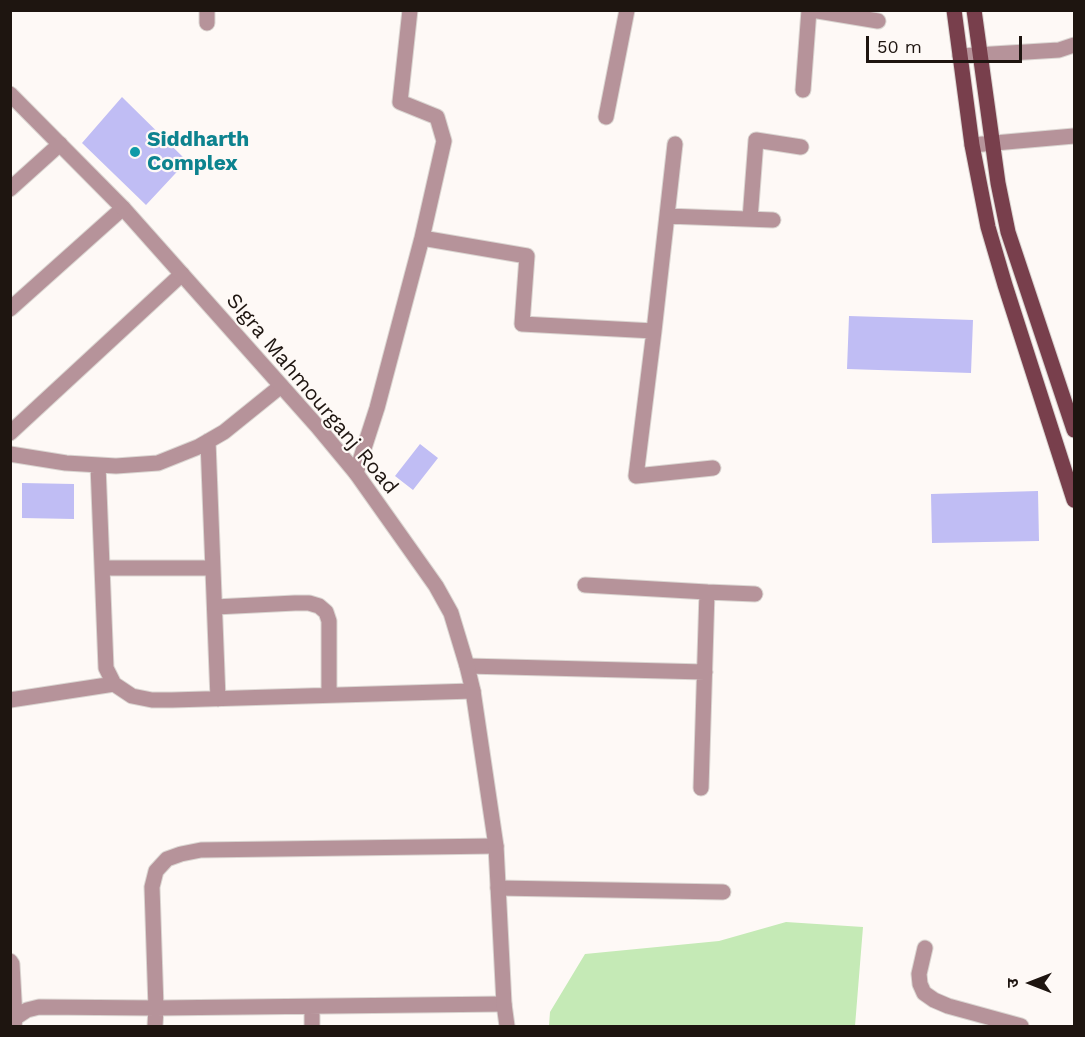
<!DOCTYPE html>
<html>
<head>
<meta charset="utf-8">
<style>
  body { margin:0 }
  #map { position:relative; width:1085px; height:1037px; overflow:hidden; background:#fef9f6; font-family:"Work Sans","Noto Sans Devanagari",sans-serif }
  canvas { display:block }
  .frame { position:absolute; inset:0; border:12px solid #1e1510; pointer-events:none }
  .north { position:absolute; left:1001px; top:953px; width:60px; height:60px; -webkit-text-stroke:4px #fef9f6; paint-order:stroke; rotate:270deg; font-size:16px; font-weight:700; line-height:24px; text-align:center; color:#1e1510 }
  .north::after { content:''; display:block; margin:auto; width:21px; height:27px; background:#1e1510; clip-path:polygon(50% 0,100% 100%,50% 72%,0 100%) }
  .scale { position:absolute; left:866px; top:36px; width:156px; height:27px; box-sizing:border-box; border:3px solid #1e1510; border-top:0; padding-left:8px; font-size:18px; line-height:21px; white-space:nowrap; color:#1e1510; -webkit-text-stroke:4px #fef9f6; paint-order:stroke }
</style>
</head>
<body>
<div id="map">
<canvas width="1085" height="1037"></canvas>
<div class="frame"></div>
<div class="north">उ</div>
<div class="scale">50 m</div>
</div>
<script>
const ctx = document.querySelector('canvas').getContext('2d');
ctx.lineJoin = 'round';
function fillPath(path, color) {
  ctx.fillStyle = color;
  ctx.fill(path, 'evenodd');
}
function shape(rows) {
  const path = new Path2D();
  for (const r of rows) {
    path.moveTo(r[0], r[1]);
    for (let i = 2; i < r.length; i += 2) path.lineTo(r[i], r[i + 1]);
  }
  return path;
}
function trace(path, color, width, dash) {
  ctx.strokeStyle = color;
  ctx.lineWidth = width;
  ctx.lineCap = dash ? 'butt' : 'round';
  ctx.setLineDash(dash || []);
  ctx.stroke(path);
}
function write(font, color, halo, rows, align = 'center') {
  ctx.font = font + ' "Work Sans",sans-serif';
  ctx.lineWidth = 4.5;
  ctx.setLineDash([]);
  ctx.textBaseline = 'middle';
  ctx.strokeStyle = halo;
  ctx.fillStyle = color;
  for (const [text, x, y, turn = 0] of rows) {
    ctx.save();
    ctx.translate(x, y);
    ctx.rotate((+turn || 0) * Math.PI / 180);
    ctx.textAlign = isNaN(turn) ? turn : align;
    if (halo) ctx.strokeText(text, 0, 0);
    ctx.fillText(text, 0, 0);
    ctx.restore();
  }
}
const green = shape([
  [786,922,863,927,855,1026,549,1026,550,1012,585,954,719,941]
]);
const building = shape([
  [122,97,187,161,146,205,82,143],
  [849,316,973,320,971,373,847,369],
  [420,444,438,458,413,490,395,476],
  [22,483,74,484,74,519,22,518],
  [1038,491,1039,541,932,543,931,494]
]);
const minor = shape([
  [812,10,878,21],
  [207,23,207,10],
  [960,56,1059,50,1074,45],
  [803,90,809,10],
  [606,117,627,10],
  [972,145,1074,136],
  [10,189,60,144],
  [667,216,773,220],
  [750,219,756,140,801,147],
  [422,238,527,256,522,324,654,331,636,476,713,468],
  [10,309,123,208],
  [654,331,675,144],
  [10,433,182,274],
  [208,441,218,699],
  [10,454,66,463,116,466,158,463,198,447,224,432,281,386],
  [98,465,106,668,114,684,132,696,152,700,172,700,473,691],
  [356,473,377,408,422,238,444,141,437,117,400,102,410,10],
  [102,568,213,568],
  [585,585,707,592,701,788],
  [707,592,755,594],
  [215,607,295,603,309,603,319,606,326,612,329,621,329,695],
  [467,666,705,672],
  [10,700,114,684],
  [498,888,723,892],
  [925,948,919,974,920,984,924,993,934,1000,948,1006,1021,1026],
  [10,961,12,964,15,1018],
  [312,1007,312,1026],
  [14,1026,15,1018,27,1010,39,1007,156,1008,504,1004],
  [155,1026,156,1008,152,887,156,871,167,859,181,854,201,850,496,846]
]);
const tertiary = shape([
  [10,94,123,208,317,426,356,473,436,586,451,613,467,666,473,691,496,846,504,1004,507,1026]
]);
const primary = shape([
  [954,10,972,145,988,227,1005,285,1074,500],
  [974,10,998,183,1008,232,1074,430]
]);
const markers = [
  [135,152,6,"#0f9aa8"]
];
const cultureNames = [
  ["Siddharth",147,140],
  ["Complex",147,164]
];
const streetNames = [
  ["SIgra Mahmourganj Road",312,394,50]
];
fillPath(green, '#c5eab6');
fillPath(building, '#c0bdf4');
trace(minor, '#dad5d1', 17);
trace(tertiary, '#dad5d1', 17);
trace(primary, '#dad5d1', 17);
trace(minor, '#b6939a', 15);
trace(tertiary, '#b6939a', 15);
trace(primary, '#783f4c', 15);
for (const [x, y, r, color] of markers) {
  const dot = new Path2D();
  dot.arc(x, y, r, 0, 2 * Math.PI);
  ctx.fillStyle = color;
  ctx.fill(dot);
  trace(dot, '#fef9f6', 2);
}
write('bold 21px', '#0d838f', '#fef9f6', cultureNames, 'left');
write('21px', '#1e1510', '#fef9f6', streetNames);
</script>
</body>
</html>
